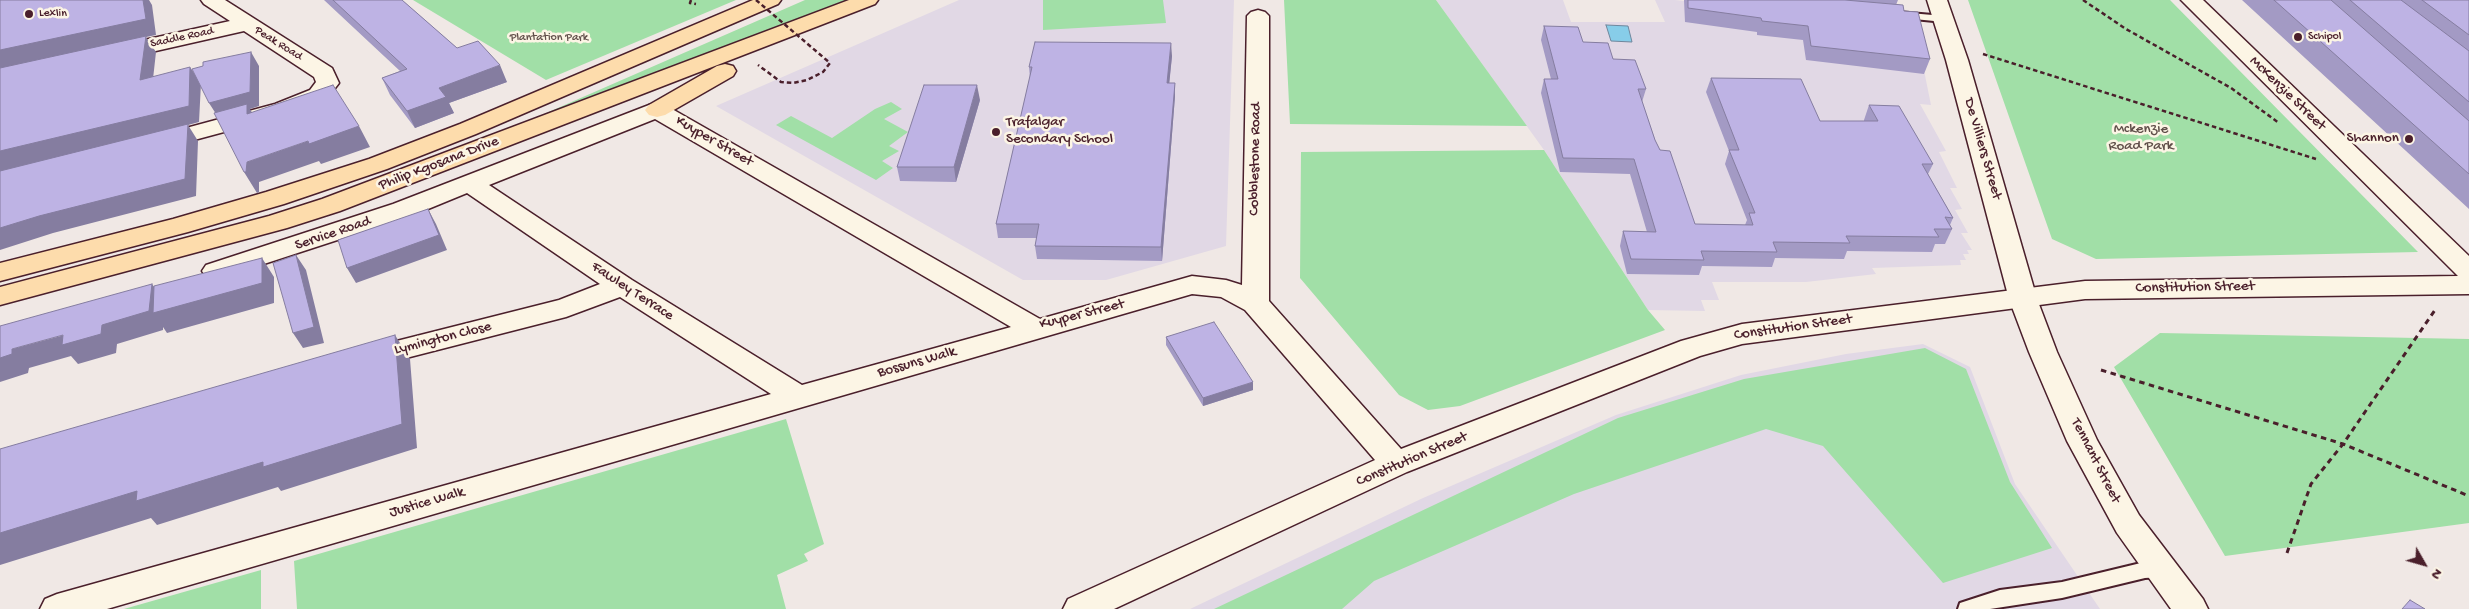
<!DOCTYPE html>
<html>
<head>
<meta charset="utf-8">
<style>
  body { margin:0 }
  #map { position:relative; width:2469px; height:609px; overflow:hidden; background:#f0e8e5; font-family:"Gochi Hand",sans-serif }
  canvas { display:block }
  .north { position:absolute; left:2399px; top:539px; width:50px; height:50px; -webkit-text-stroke:4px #fcf5e5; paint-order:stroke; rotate:128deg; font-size:14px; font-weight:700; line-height:20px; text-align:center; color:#4a1f2b }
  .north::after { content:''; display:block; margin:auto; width:18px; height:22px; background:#4a1f2b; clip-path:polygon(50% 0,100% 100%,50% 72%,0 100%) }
</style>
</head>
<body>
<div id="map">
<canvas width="2469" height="609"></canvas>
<div class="north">N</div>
</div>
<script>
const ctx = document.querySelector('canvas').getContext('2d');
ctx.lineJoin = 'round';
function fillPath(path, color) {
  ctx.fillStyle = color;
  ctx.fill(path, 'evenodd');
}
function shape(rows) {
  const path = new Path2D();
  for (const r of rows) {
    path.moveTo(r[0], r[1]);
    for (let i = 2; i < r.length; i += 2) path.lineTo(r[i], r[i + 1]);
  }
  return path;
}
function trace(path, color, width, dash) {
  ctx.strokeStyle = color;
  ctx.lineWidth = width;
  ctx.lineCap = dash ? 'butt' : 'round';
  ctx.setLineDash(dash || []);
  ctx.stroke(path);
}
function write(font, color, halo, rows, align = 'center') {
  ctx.font = font + ' "Gochi Hand",sans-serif';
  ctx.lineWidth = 5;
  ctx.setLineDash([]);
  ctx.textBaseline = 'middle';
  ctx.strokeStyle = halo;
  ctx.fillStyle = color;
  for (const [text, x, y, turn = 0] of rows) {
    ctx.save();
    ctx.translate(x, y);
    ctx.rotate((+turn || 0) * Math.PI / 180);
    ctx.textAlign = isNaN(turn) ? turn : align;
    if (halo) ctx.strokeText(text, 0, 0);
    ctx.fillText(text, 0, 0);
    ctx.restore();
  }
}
const built = shape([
  [959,0,1234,0,1226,246,1106,280,1023,280,716,106],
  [1436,0,1563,0,1571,22,1665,22,1655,0,1675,0,1915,26,1931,105,1920,104,1946,151,1939,152,1957,188,1950,188,1962,209,1955,210,1968,233,1961,233,1972,250,1967,250,1969,254,1963,254,1966,260,1960,260,1961,265,1872,268,1876,274,1806,282,1712,282,1719,300,1701,300,1705,311,1648,310,1544,150],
  [1923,344,1970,367,2015,484,2100,609,1190,609,1423,498,1616,415,1741,375,1846,354]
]);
const green = shape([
  [413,0,736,0,546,80],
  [805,0,850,0,541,120,544,114],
  [1043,0,1163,0,1166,23,1043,30],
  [1284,0,1436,0,1527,126,1290,124],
  [1968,0,2170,0,2418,252,2096,259,2052,239],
  [891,102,902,109,884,119,908,132,889,146,899,151,882,161,893,168,876,180,776,125,791,116,832,138,875,109],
  [1544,150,1648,310,1665,330,1460,406,1428,410,1399,395,1300,278,1301,152],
  [2160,333,2469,339,2469,523,2225,556,2114,367],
  [1925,348,1966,369,2010,482,2052,548,1943,583,1823,446,1766,429,1574,494,1374,581,1342,609,1214,609,1618,418,1744,379],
  [786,419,824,544,804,554,808,561,777,575,786,609,297,609,294,561],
  [261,570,261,609,124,609]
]);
const water = shape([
  [1606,25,1628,26,1632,42,1611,41,1606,25]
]);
const pathFar1 = shape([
  [691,0,690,3,696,4],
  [2083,0,2126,29,2231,88,2279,123],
  [1983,54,2316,159]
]);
const path = shape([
  [2101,370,2343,444,2469,496],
  [2287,553,2311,484,2343,444,2435,310]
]);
const lane = shape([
  [1898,12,1944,16,1950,19,1944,22,1894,17,1894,13,1898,12],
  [2160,561,2166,564,2169,569,2166,574,2160,577,2145,578,2062,598,1990,609,1958,609,1960,603,2000,590,2062,582,2145,562,2160,561]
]);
const street = shape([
  [201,0,225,0,332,68,339,83,326,100,291,114,157,150,149,148,145,143,149,138,275,104,310,90,316,82,314,77,244,31,116,60,108,58,105,53,108,48,230,21,204,4,201,0],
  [2181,0,2203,0,2469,256,2469,294,2085,299,1742,344,1700,356,1407,472,1114,609,1063,609,1068,599,1375,460,1245,310,1221,297,1192,294,107,609,40,609,45,599,57,594,771,394,620,297,566,317,367,368,357,365,353,358,357,351,559,300,600,284,467,193,411,216,224,277,215,280,206,277,202,271,206,265,393,204,649,105,657,103,665,105,1040,319,1192,276,1226,280,1242,285,1247,16,1251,12,1258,10,1265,12,1269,16,1269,301,1401,449,1681,341,1742,324,2085,281,2458,276,2181,0],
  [655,119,1011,327,802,385,632,280,489,185,655,119]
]);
const secondary = shape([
  [1927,0,1947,0,1968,60,2037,299,2057,352,2097,440,2139,515,2203,599,2208,609,2171,609,2117,533,2067,441,2029,352,2009,299,1946,60,1927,0]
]);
const primary = shape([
  [753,0,781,0,778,4,476,134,387,169,284,204,188,232,0,281,0,263,173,219,266,192,369,159,460,124,753,0],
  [849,0,878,0,875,4,340,211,287,228,0,305,0,287,269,216,322,199,849,0],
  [725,64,733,66,736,71,733,76,665,115,657,117,649,115,645,110,649,105,717,66,725,64]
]);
const pathBridge = shape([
  [756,0,830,63,823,72,807,80,793,83,781,82,758,65]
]);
const wall = shape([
  [324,0,402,0,457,48,507,82,449,103,454,113,415,128,390,95,382,78,400,71],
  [1684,0,1898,0,1896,5,1904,11,1930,59,1924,74,1806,60,1803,40,1757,35,1757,32,1685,22],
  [2242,0,2469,0,2469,209],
  [1544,26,1583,42,1613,59,1646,89,1642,102,1655,140,1695,224,1745,225,1747,220,1725,164,1729,151,1706,92,1711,78,1820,121,1864,121,1864,120,1869,105,1933,164,1928,174,1953,218,1950,225,1952,229,1945,244,1935,244,1932,252,1847,251,1844,259,1775,258,1772,267,1702,266,1699,275,1627,274,1620,246,1623,231,1647,232,1630,174,1560,172,1541,93,1544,79,1551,79,1541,40],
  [1172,56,1169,83,1175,83,1175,96,1162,261,1037,259,1035,246,1037,238,998,238,996,224,1030,78,1029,67],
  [980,100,956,182,900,181,897,167],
  [1166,337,1253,390,1203,406,1166,345]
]);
const shadedWall = shape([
  [143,0,149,0,152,5,156,35,146,37,156,52,151,97,0,69,0,50],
  [1171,43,1172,56,1168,96,1167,83],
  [251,52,259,66,259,106,250,109,259,125,218,117,209,103],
  [500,65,507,82,449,103,454,113,415,128,407,111,439,88],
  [190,67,201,83,199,122,188,125,198,141,196,196,53,233,0,250,0,151],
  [1175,83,1175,96,1162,261,1161,247],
  [977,85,980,100,956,182,954,167],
  [359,126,370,147,321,164,319,161,259,182,259,192,257,193,244,172,247,162,308,141],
  [428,209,436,224,447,250,356,283,347,268],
  [296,255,306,270,324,343,303,348,293,333],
  [262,258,274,277,274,303,167,333,163,327,163,330,117,344,116,353,78,364,71,356,29,368,28,373,0,382,0,358,12,349,102,325,152,284,166,303],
  [395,335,410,359,417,448,281,491,278,487,157,525,151,518,0,565,0,533],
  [1253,382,1253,390,1203,406,1203,398]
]);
const building = shape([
  [0,0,143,0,146,19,0,50,0,0],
  [333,0,402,0,457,48,478,41,500,65,439,88,446,97,407,111,382,78,407,69,333,0],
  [1688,0,1845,0,1903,5,1904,11,1918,12,1930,59,1811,46,1808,26,1762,21,1761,18,1688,8,1688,0],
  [2274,0,2331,0,2469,121,2469,174,2274,0],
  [2350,0,2401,0,2469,51,2469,102,2350,0],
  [2422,0,2469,0,2469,35,2422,0],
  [1544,26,1578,27,1583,42,1608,43,1613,59,1635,60,1646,89,1638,89,1655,140,1660,150,1670,151,1695,224,1753,225,1749,213,1755,213,1729,150,1739,150,1711,78,1801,79,1820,121,1878,121,1869,105,1899,106,1933,164,1922,164,1953,218,1945,217,1952,229,1934,229,1939,237,1846,236,1850,243,1773,242,1777,252,1701,251,1704,260,1631,259,1623,231,1656,232,1634,159,1563,158,1544,79,1558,79,1544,26],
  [146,36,140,80,190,67,189,106,0,151,0,68,146,36],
  [1035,42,1171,43,1167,83,1175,83,1161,247,1035,246,1039,224,996,224,1032,67,1029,67,1035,42],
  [251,52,250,92,209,103,192,69,203,66,203,62,251,52],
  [333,85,359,126,309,144,308,141,247,162,246,172,244,172,214,113,247,104,247,114,333,85],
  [924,85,977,85,954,167,897,167,924,85],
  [188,124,185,179,39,216,0,228,0,171,188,124],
  [428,209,439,235,347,268,338,240,428,209],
  [296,255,314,327,293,333,273,263,296,255],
  [262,258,262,283,153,313,154,286,262,258],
  [152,284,149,311,102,325,101,334,62,345,63,335,12,349,12,354,0,358,0,326,152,284],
  [1214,322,1253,382,1203,398,1166,337,1214,322],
  [395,335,402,424,263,467,263,462,136,501,137,491,0,533,0,449,395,335],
  [2410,600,2425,609,2402,609,2410,600]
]);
const markers = [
  [29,14,5,"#4a1f2b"],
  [2298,37,5,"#4a1f2b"],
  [996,132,5,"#4a1f2b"],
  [2409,139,5,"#4a1f2b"]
];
const farPoinames = [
  ["Lexlin",39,14],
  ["Schipol",2308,37]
];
const farStreetnames = [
  ["Saddle Road",182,38,-12],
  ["Peak Road",278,44,32]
];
const farParknames = [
  ["Plantation Park",549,38]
];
const streetNames = [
  ["McKenzie Street",2287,94,44],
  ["Kuyper Street",714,142,30],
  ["De Villiers Street",1982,149,74],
  ["Cobblestone Road",1256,159,-89],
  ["Philip Kgosana Drive",439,164,-21],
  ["Service Road",333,234,-19],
  ["Constitution Street",2195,288,-1],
  ["Fawley Terrace",632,292,33],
  ["Kuyper Street",1082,315,-14],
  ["Constitution Street",1793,328,-8],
  ["Lymington Close",443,339,-14],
  ["Bossuns Walk",917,363,-16],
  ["Constitution Street",1412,460,-23],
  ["Tennant Street",2095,461,63],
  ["Justice Walk",427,503,-16]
];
const poiNames = [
  ["Trafalgar",1006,123],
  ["Secondary School",1006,140],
  ["Shannon",2399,139,"right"]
];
const parkNames = [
  ["Mckenzie",2141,130],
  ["Road Park",2141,147]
];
fillPath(built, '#e1d8e5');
fillPath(green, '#a1dfa7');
fillPath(water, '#87cde9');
trace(water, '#6f879d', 1);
trace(lane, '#4a1f2b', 4);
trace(street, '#4a1f2b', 3);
trace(secondary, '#4a1f2b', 3);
trace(primary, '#4a1f2b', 3);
trace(pathFar1, '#4a1f2b', 2.5, [4.5, 3]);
trace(path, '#4a1f2b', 3, [5.5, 4.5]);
fillPath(lane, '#fcf5e5');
fillPath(street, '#fcf5e5');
fillPath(secondary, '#fcf5e5');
fillPath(primary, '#fddcac');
trace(pathBridge, '#4a1f2b', 2.5, [4.5, 3]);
fillPath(wall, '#a39ac4');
fillPath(shadedWall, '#857da0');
fillPath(building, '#beb3e4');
trace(building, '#857da0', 1);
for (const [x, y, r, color] of markers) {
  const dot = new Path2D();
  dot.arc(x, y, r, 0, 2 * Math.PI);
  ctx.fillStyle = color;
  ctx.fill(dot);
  trace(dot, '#fcf5e5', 2);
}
write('12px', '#4a1f2b', '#fcf5e5', farPoinames, 'left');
write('12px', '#4a1f2b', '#fcf5e5', farStreetnames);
write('12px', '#604f4a', '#fcf5e5', farParknames);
write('15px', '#4a1f2b', '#fcf5e5', streetNames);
write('15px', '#4a1f2b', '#fcf5e5', poiNames, 'left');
write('15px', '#604f4a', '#fcf5e5', parkNames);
</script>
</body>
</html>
